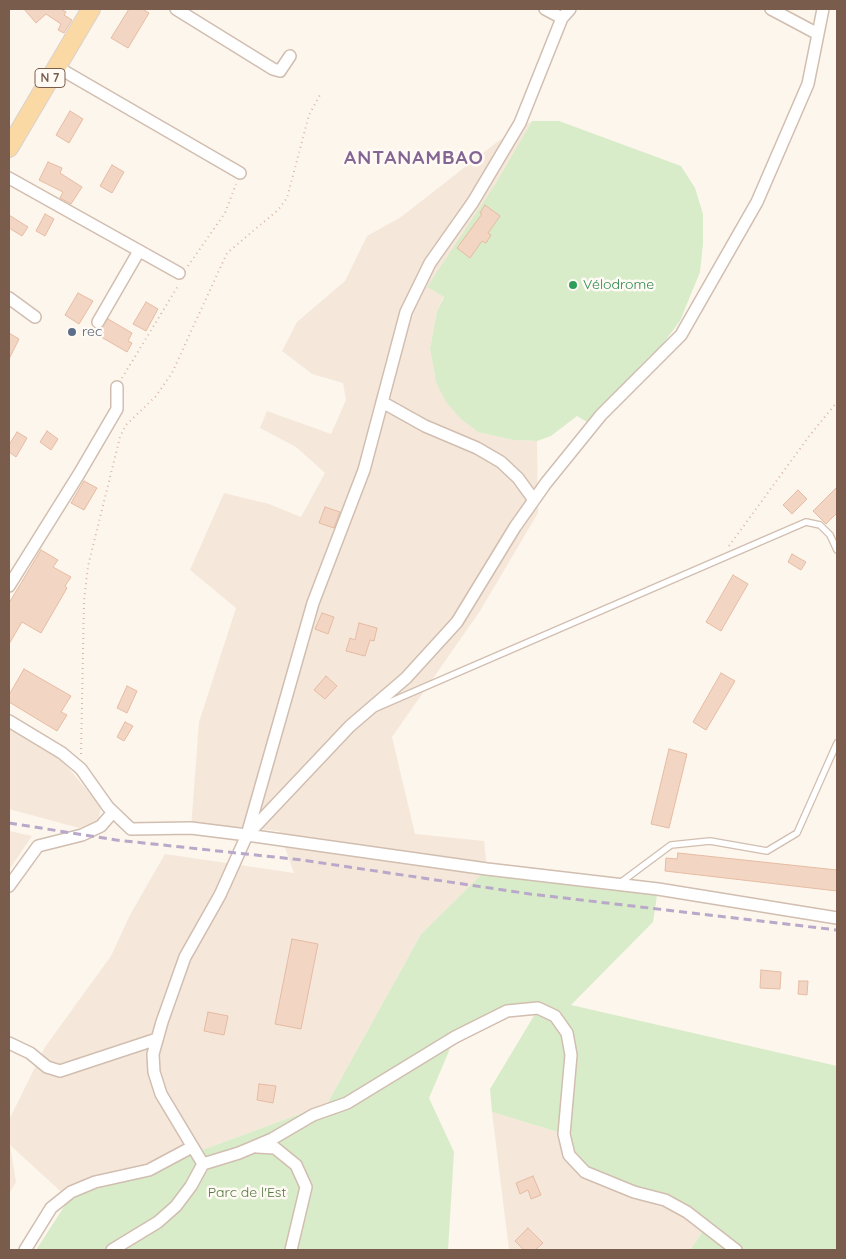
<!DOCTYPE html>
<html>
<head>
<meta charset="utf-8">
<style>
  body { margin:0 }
  #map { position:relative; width:846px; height:1259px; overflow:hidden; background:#fdf6ec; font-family:Quicksand,sans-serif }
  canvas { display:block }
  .frame { position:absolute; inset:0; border:10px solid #7a5c4d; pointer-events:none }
</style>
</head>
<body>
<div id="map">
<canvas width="846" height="1259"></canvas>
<div class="frame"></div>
</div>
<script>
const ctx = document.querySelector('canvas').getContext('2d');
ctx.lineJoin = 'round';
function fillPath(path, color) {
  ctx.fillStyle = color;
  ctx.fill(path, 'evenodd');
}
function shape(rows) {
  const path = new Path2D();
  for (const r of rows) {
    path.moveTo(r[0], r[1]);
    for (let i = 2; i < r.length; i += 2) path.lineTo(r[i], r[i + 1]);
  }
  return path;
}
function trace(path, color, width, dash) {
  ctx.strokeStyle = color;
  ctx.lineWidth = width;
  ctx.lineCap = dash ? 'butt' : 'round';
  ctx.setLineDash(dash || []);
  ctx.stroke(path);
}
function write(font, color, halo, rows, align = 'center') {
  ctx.font = font + ' Quicksand,sans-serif';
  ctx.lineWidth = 5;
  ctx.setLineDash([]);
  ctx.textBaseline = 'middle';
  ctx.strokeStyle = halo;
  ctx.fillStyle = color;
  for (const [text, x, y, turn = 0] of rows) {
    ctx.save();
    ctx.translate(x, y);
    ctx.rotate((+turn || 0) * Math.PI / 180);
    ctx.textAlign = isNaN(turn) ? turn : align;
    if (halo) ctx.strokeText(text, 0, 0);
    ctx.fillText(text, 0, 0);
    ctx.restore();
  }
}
const residential = shape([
  [532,121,494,186,437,311,430,349,435,377,483,433,513,440,537,441,538,513,480,611,392,737,415,834,484,841,487,869,421,934,327,1104,69,1199,10,1145,16,1182,9,1194,9,1120,45,1047,111,956,130,915,165,854,294,873,279,831,215,825,191,828,199,722,236,608,190,570,224,493,269,504,301,517,325,473,296,447,260,428,267,411,331,434,346,400,343,383,312,374,282,351,297,322,345,281,367,236,401,217,497,142],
  [9,728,61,759,101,807,98,823,79,828,9,809],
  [9,831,32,836,9,870],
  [492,1112,564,1134,706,1227,690,1250,509,1250]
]);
const green = shape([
  [532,121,559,121,681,166,695,188,703,214,703,244,700,272,680,321,653,357,650,356,587,422,577,416,551,436,537,441,513,440,478,432,461,419,446,402,436,382,430,349,437,311,444,297,427,287,494,186],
  [487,869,658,889,653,922,571,1005,837,1066,837,1250,690,1250,706,1227,687,1212,585,1172,564,1134,492,1112,490,1089,538,1009,507,1011,455,1037,429,1098,454,1152,448,1250,36,1250,69,1199,327,1104,421,934]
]);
const building = shape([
  [24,9,61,9,66,12,64,15,72,20,64,33,58,30,61,24,46,14,36,23,24,9],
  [129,9,142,9,149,13,128,48,111,38,129,9],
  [70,111,83,119,69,143,56,135,70,111],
  [48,162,62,168,60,173,82,187,71,204,60,198,63,192,39,180,48,162],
  [112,165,124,172,112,193,100,186,112,165],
  [485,205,500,216,488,233,491,235,486,243,482,241,470,258,457,248,482,214,480,213,485,205],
  [45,214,54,219,45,236,36,231,45,214],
  [9,215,28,227,22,236,9,228,9,215],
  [78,293,93,301,79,324,65,315,78,293],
  [146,302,158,309,146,331,133,324,146,302],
  [108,319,132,333,128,341,132,343,127,352,96,334,108,319],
  [9,333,19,339,9,359,9,333],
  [47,431,58,439,51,450,40,442,47,431],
  [17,432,27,438,16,457,9,452,9,445,17,432],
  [84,481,97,488,84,510,71,503,84,481],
  [837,487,837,513,826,524,813,511,837,487],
  [798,490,807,499,792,514,783,505,798,490],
  [325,507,340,512,334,528,319,523,325,507],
  [41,550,58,560,53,567,71,577,65,586,67,588,41,633,22,622,9,644,9,603,41,550],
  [792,554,806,562,801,570,788,562,792,554],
  [733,575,748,584,721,631,706,622,733,575],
  [322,613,334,617,328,634,315,629,322,613],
  [359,623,377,628,374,641,370,640,365,656,346,651,350,638,355,640,359,623],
  [24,669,71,696,61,712,67,715,57,731,9,702,9,695,24,669],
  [721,673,735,681,706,730,693,722,721,673],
  [326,676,337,686,325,699,314,690,326,676],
  [127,686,137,691,127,713,117,708,127,686],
  [125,722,133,726,124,741,117,737,125,722],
  [669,749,687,754,669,828,651,824,669,749],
  [678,853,837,870,837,891,665,871,666,858,677,859,678,853],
  [292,939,318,944,301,1029,275,1024,292,939],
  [761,970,781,972,780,989,760,988,761,970],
  [799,981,808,981,807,995,798,994,799,981],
  [208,1012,228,1016,224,1035,204,1031,208,1012],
  [259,1084,276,1086,273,1103,257,1100,259,1084],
  [533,1176,541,1195,531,1199,528,1190,520,1194,516,1183,533,1176],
  [528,1228,543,1243,535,1250,524,1250,515,1241,528,1228]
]);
const path = shape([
  [188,266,225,213,236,184],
  [122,378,178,286],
  [729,546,810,435,837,402],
  [81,754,84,601,88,566,120,437,126,425,156,396,172,373,227,253,278,210,287,198,309,115,321,93]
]);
const lane = shape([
  [376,708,806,522,820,525,830,535,837,550],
  [620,883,671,845,710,841,767,851,797,833,837,743]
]);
const street = shape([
  [176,9,273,69,280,71,290,56],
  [545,9,562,18],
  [771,9,818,34],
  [57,67,240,173],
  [9,178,179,273],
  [9,298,35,317],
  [98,322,139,251],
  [382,402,425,426,477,448,501,462,518,478,534,500],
  [9,586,79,474,117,409,117,387],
  [9,721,62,753,81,769,108,807,131,829,191,828,247,835,487,869,658,889,837,918],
  [248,834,350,726,406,678,457,622,515,527,546,483,601,415,681,335,757,202,808,84,823,9],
  [9,886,38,846,82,835,101,826,113,812],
  [9,1043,30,1053,47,1067,60,1071,157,1039],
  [257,1147,275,1148,296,1165,306,1187,291,1250],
  [203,1164,161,1094,154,1072,153,1054,162,1022,185,957,220,895,247,835,313,603,364,470,406,312,430,263,473,202,520,123,562,18,570,9],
  [25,1250,51,1208,71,1192,95,1182,149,1170,192,1147],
  [112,1250,158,1222,176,1206,191,1186,203,1164,239,1153,272,1139,313,1115,347,1103,455,1037,507,1011,538,1008,555,1016,567,1033,571,1055,564,1134,569,1155,585,1172,634,1192,665,1200,687,1212,736,1250]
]);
const primary = shape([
  [9,148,91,9]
]);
const rail = shape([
  [9,823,116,840,302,860,530,894,837,930]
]);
const markers = [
  [573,285,5,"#2e9e5b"],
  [72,332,5,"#5c6f8a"]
];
const shields = [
  [50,78,30]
];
const shieldNames = [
  ["N 7",50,78]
];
const leisureNames = [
  ["Vélodrome",583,285]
];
const serviceNames = [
  ["rec",82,332]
];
const parkNames = [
  ["Parc de l'Est",247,1193]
];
const districtNames = [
  ["ANTANAMBAO",414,158]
];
fillPath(residential, '#f5e8da');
fillPath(green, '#d8ecc9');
fillPath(building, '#f3d5c3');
trace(building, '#e6bba3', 1);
trace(lane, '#d1beb0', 8);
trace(street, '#d1beb0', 14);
trace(primary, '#dad1cd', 20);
trace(path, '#d9b8a5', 2, [1, 4]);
trace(lane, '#fff', 5.5);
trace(street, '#fff', 11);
trace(primary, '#fbd9a5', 18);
trace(rail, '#b9a8c9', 3, [8, 5]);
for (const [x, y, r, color] of markers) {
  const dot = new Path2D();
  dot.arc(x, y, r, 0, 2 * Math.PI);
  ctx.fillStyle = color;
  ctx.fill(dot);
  trace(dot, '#fffaf3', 2);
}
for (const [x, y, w] of shields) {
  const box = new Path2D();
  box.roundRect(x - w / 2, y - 9.5, w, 19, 4);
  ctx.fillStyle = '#fffaf3';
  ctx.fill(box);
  trace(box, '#7a5c4d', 1);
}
write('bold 12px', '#7a5c4d', null, shieldNames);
write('14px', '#27864d', '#fffaf3', leisureNames, 'left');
write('14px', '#4e5e75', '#fffaf3', serviceNames, 'left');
write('14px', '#537a41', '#fffaf3', parkNames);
ctx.letterSpacing = '1px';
write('bold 19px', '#846695', '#fffaf3', districtNames);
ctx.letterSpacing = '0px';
</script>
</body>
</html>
